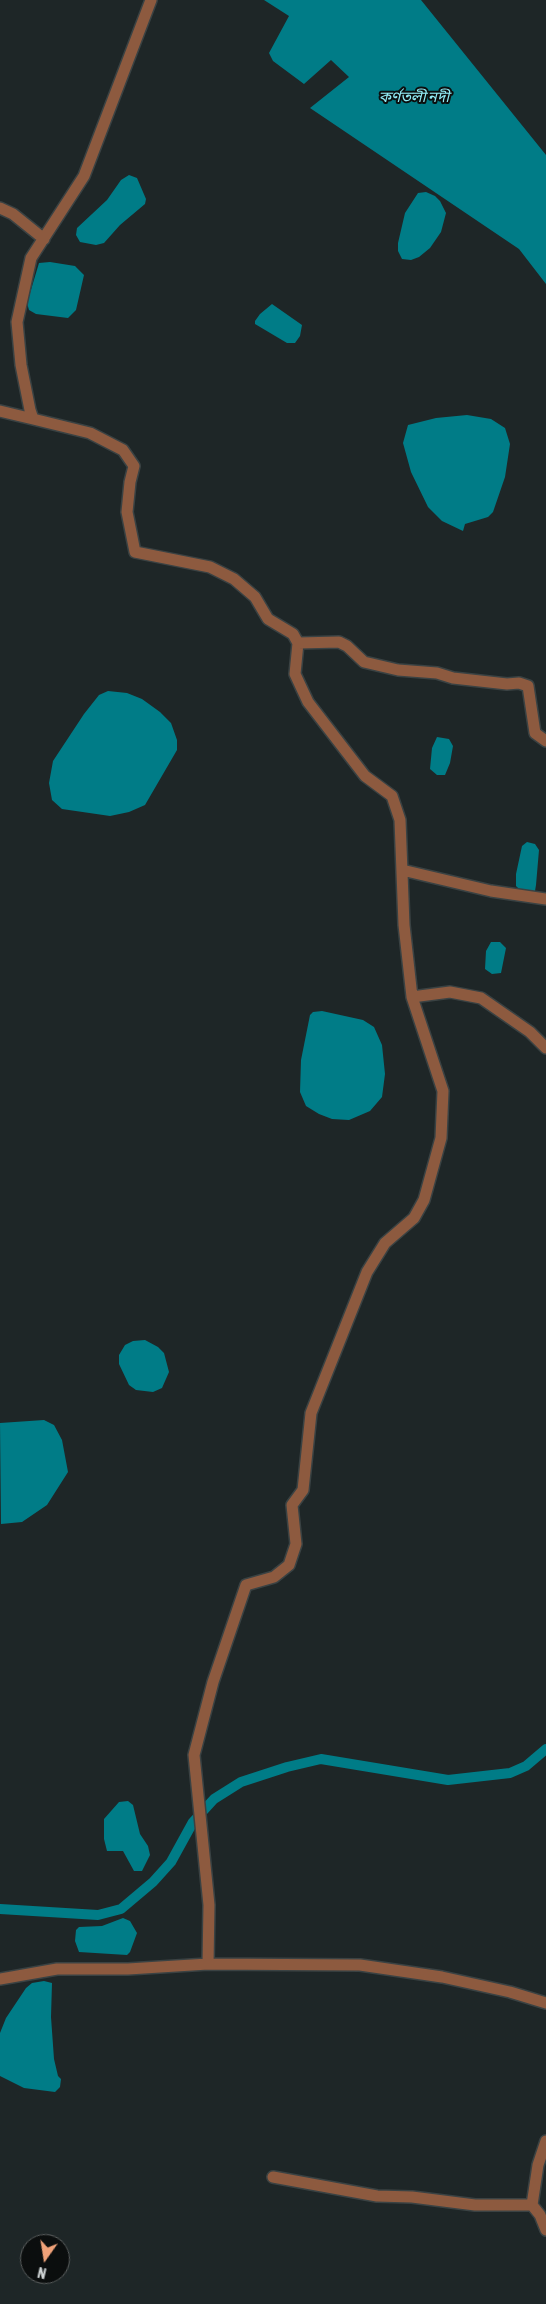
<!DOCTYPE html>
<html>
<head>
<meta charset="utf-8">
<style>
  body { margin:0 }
  #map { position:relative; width:546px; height:2304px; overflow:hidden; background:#1e2627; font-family:"Asap Condensed",sans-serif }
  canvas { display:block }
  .north { position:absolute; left:20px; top:2234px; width:50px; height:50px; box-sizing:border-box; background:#0b0e0e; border:1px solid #5a5e5e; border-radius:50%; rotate:193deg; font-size:14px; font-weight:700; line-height:20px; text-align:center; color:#d0d5d6 }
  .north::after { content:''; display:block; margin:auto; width:18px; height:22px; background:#f0a279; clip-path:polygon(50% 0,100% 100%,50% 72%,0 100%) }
</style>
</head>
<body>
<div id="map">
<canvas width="546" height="2304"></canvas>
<div class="north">N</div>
</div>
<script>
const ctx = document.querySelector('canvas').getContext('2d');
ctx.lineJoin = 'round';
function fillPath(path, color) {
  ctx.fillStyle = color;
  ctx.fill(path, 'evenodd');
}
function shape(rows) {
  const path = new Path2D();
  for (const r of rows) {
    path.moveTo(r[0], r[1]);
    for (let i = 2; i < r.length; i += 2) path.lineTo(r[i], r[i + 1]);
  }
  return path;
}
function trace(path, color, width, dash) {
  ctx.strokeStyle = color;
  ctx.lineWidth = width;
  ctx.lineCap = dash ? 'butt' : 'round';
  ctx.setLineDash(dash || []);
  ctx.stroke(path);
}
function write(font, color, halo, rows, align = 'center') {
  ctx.font = font + ' "Asap Condensed","Noto Sans Bengali",sans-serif';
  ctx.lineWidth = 4;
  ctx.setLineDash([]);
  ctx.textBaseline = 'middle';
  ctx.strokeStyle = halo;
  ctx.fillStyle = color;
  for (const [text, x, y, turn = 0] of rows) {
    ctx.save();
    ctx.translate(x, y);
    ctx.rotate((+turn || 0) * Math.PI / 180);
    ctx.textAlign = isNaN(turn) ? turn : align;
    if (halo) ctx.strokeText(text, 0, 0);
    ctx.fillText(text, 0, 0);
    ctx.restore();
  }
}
const water = shape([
  [264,0,421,0,546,155,546,284,519,249,310,108,349,77,331,60,304,84,273,61,269,53,289,16],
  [129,175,137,178,146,199,145,204,120,225,104,243,96,245,80,242,76,235,77,228,107,200,121,180],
  [426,192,435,196,440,201,446,213,441,232,430,248,419,257,411,260,402,259,398,251,398,243,405,213,418,193],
  [50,262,75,266,84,275,76,310,68,318,36,314,29,310,27,303,39,263],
  [272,304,302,325,300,336,295,343,287,343,255,324,255,321,260,314],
  [467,415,491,419,505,428,510,444,505,477,493,512,488,517,465,524,463,531,442,521,428,507,411,472,403,443,408,425,436,418],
  [108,691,127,693,142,699,160,712,171,723,177,740,177,750,145,805,129,812,110,816,62,809,52,800,49,783,53,761,84,714,99,695],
  [437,737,449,739,453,746,450,763,445,775,437,775,430,769,432,748],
  [527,842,535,844,539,850,536,885,535,891,532,892,520,890,516,886,516,874,522,846],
  [491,942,500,942,506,948,501,973,492,974,485,969,486,951],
  [322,1011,363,1020,374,1027,382,1045,385,1074,382,1097,370,1111,349,1120,332,1119,319,1114,306,1106,300,1092,301,1060,310,1015,313,1012],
  [145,1340,158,1347,164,1353,169,1372,162,1388,153,1392,136,1390,129,1385,119,1364,119,1355,125,1345,133,1341],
  [44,1420,54,1425,62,1440,68,1472,47,1505,22,1522,1,1524,0,1423],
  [128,1801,133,1805,140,1834,148,1846,150,1855,142,1871,134,1871,123,1851,107,1851,104,1839,104,1819,119,1802],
  [123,1918,130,1921,137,1933,130,1952,127,1955,79,1952,75,1941,76,1930,79,1927,102,1926],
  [44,1981,52,1983,51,2017,54,2059,58,2076,61,2079,60,2087,55,2092,24,2088,0,2076,0,2033,6,2018,26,1988,32,1983]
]);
const canal = shape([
  [0,1909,98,1915,121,1909,153,1882,171,1862,193,1822,214,1799,241,1782,287,1767,321,1759,448,1780,510,1773,526,1766,546,1749]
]);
const minor = shape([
  [0,208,13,214,44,239],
  [0,411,33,419],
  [298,643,339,642,347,646,364,662,398,670,437,673,453,678,507,684,519,683,528,686,535,733,546,741],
  [402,870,491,891,546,899],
  [412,997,450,992,481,998,530,1032,546,1048],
  [208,1964,360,1965,442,1977,510,1992,546,2003],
  [0,1979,57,1969,128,1969,208,1964,209,1905,194,1755,213,1682,246,1585,274,1577,289,1565,296,1544,292,1505,303,1490,311,1413,367,1272,385,1243,414,1218,424,1200,441,1138,443,1091,412,997,404,925,400,820,392,796,365,776,308,702,295,674,298,643,293,634,268,619,255,597,234,579,210,567,135,552,127,512,130,482,134,466,123,450,90,433,33,419,30,410,21,365,17,322,31,258,84,176,151,0],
  [546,2141,538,2165,532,2205,540,2215,546,2230],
  [273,2177,377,2196,412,2197,475,2205,532,2205]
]);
const waterNames = [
  ["কর্ণতলী নদী",414,97]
];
fillPath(water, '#007c87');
trace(canal, '#007c87', 10);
trace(minor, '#3a4243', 14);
trace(minor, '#8d5a3f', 11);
write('italic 15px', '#92ecf6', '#0b0e0e', waterNames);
</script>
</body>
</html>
